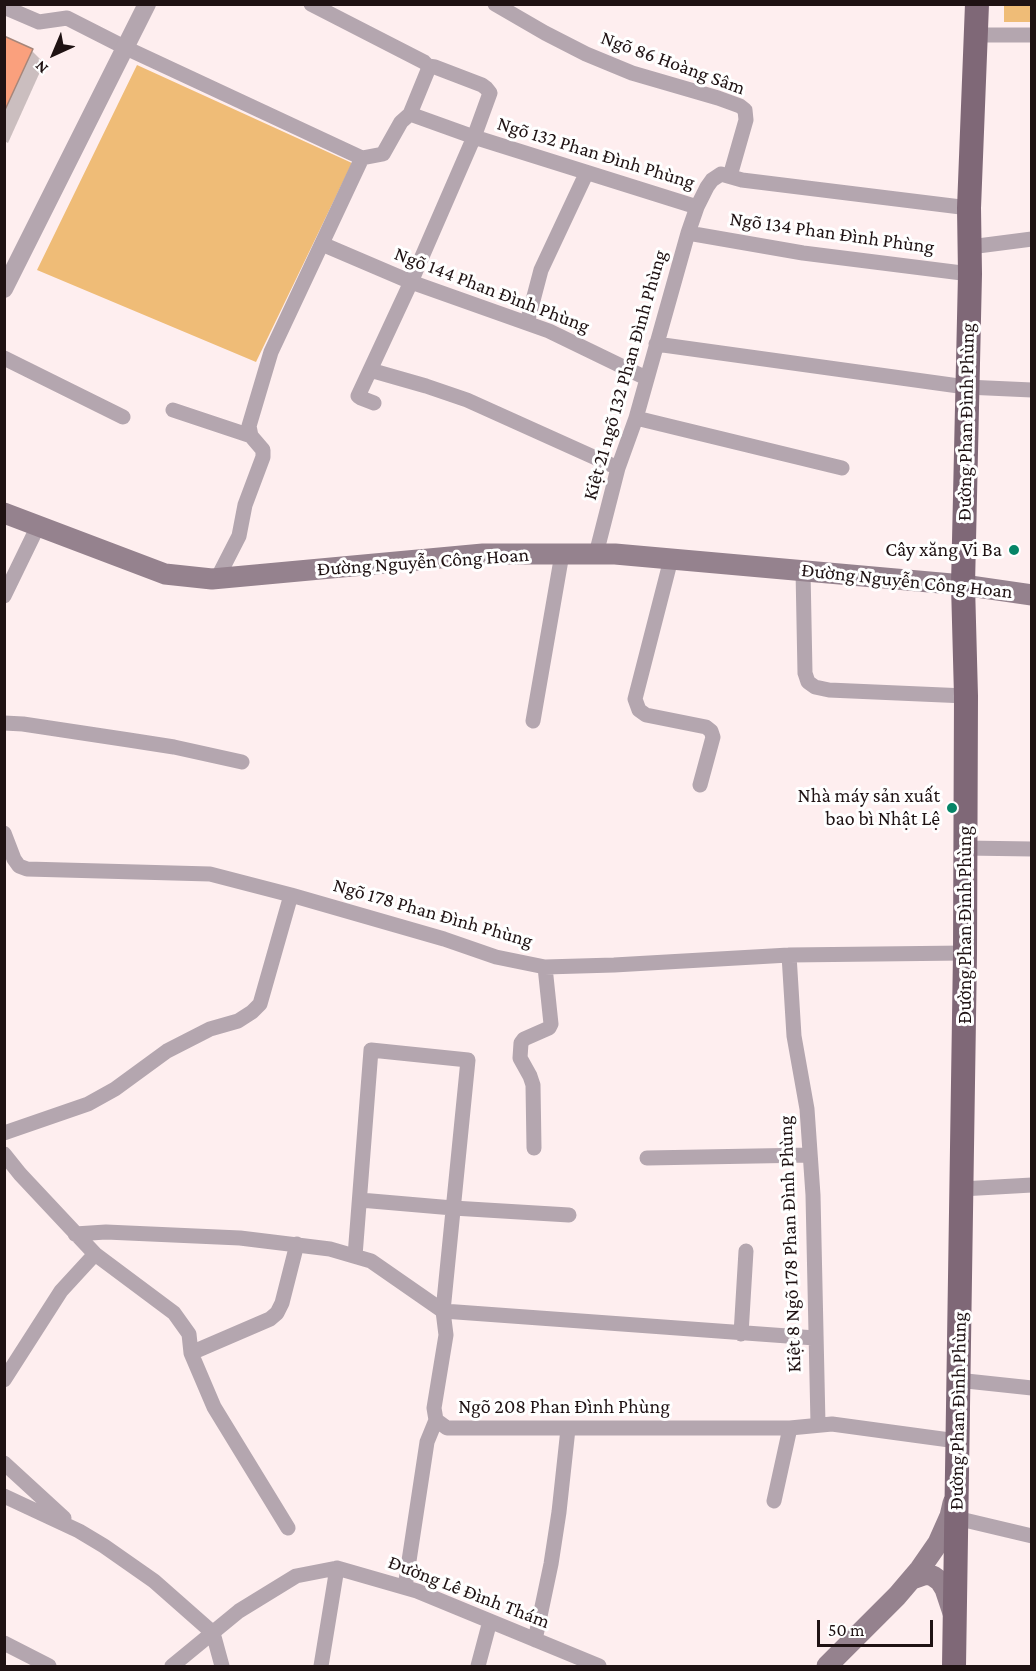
<!DOCTYPE html>
<html>
<head>
<meta charset="utf-8">
<style>
  body { margin:0 }
  #map { position:relative; width:1036px; height:1671px; overflow:hidden; background:#feeeef; font-family:"Crimson Pro",serif }
  canvas { display:block }
  .frame { position:absolute; inset:0; border:6px solid #1f1213; pointer-events:none }
  .north { position:absolute; left:24px; top:24px; width:60px; height:60px; -webkit-text-stroke:4px #fff; paint-order:stroke; rotate:224deg; font-size:16px; font-weight:700; line-height:24px; text-align:center; color:#1f1213 }
  .north::after { content:''; display:block; margin:auto; width:21px; height:27px; background:#1f1213; clip-path:polygon(50% 0,100% 100%,50% 72%,0 100%) }
  .scale { position:absolute; left:817px; top:1620px; width:116px; height:27px; box-sizing:border-box; border:3px solid #1f1213; border-top:0; padding-left:8px; font-size:18px; line-height:21px; white-space:nowrap; color:#1f1213; -webkit-text-stroke:4px #fff; paint-order:stroke }
</style>
</head>
<body>
<div id="map">
<canvas width="1036" height="1671"></canvas>
<div class="frame"></div>
<div class="north">N</div>
<div class="scale">50 m</div>
</div>
<script>
const ctx = document.querySelector('canvas').getContext('2d');
ctx.lineJoin = 'round';
function fillPath(path, color) {
  ctx.fillStyle = color;
  ctx.fill(path, 'evenodd');
}
function shape(rows) {
  const path = new Path2D();
  for (const r of rows) {
    path.moveTo(r[0], r[1]);
    for (let i = 2; i < r.length; i += 2) path.lineTo(r[i], r[i + 1]);
  }
  return path;
}
function trace(path, color, width, dash) {
  ctx.strokeStyle = color;
  ctx.lineWidth = width;
  ctx.lineCap = dash ? 'butt' : 'round';
  ctx.setLineDash(dash || []);
  ctx.stroke(path);
}
function write(font, color, halo, rows, align = 'center') {
  ctx.font = font + ' "Crimson Pro",serif';
  ctx.lineWidth = 6;
  ctx.setLineDash([]);
  ctx.textBaseline = 'middle';
  ctx.strokeStyle = halo;
  ctx.fillStyle = color;
  for (const [text, x, y, turn = 0] of rows) {
    ctx.save();
    ctx.translate(x, y);
    ctx.rotate((+turn || 0) * Math.PI / 180);
    ctx.textAlign = isNaN(turn) ? turn : align;
    if (halo) ctx.strokeText(text, 0, 0);
    ctx.fillText(text, 0, 0);
    ctx.restore();
  }
}
const green = shape([
  [1004,5,1031,5,1031,22,1004,22],
  [137,65,352,163,256,362,37,270]
]);
const shadow = shape([
  [4,38,32,51,44,63,8,143,4,141]
]);
const building = shape([
  [4,36,33,49,4,112,4,36]
]);
const minor = shape([
  [495,4,545,33,586,54,632,73,718,98,740,106,745,110,746,120,730,176],
  [4,7,39,22,67,18,126,48,362,158,383,154,401,122,410,114,428,70,428,66,424,62,311,4],
  [976,35,1032,35],
  [410,114,474,137,697,207],
  [688,233,803,253,970,274],
  [322,244,411,282,549,331,646,378],
  [970,247,1032,239],
  [527,323,541,270,586,174],
  [656,344,966,387,1032,390],
  [4,358,123,417],
  [370,370,426,386,467,400,618,468],
  [374,403,361,398,358,396,411,282,474,137,490,93,486,88,482,85,435,67,428,66],
  [173,410,251,436],
  [636,418,842,468],
  [596,554,618,468,636,418,688,233,697,207,707,187,712,180,721,174,742,180,969,208],
  [671,559,635,699,639,710,646,715,706,727,711,731,713,737,700,785],
  [803,570,805,673,808,682,815,687,829,690,966,696],
  [217,579,239,536,245,505,263,457,263,450,251,436,249,426,271,352,362,158],
  [4,596,38,526],
  [533,721,562,554],
  [4,723,23,724,129,740,174,747,242,762],
  [4,833,14,859,19,866,27,869,210,874,291,895],
  [965,848,1032,849],
  [789,955,794,1036,807,1109,813,1195,818,1424],
  [4,1133,88,1104,115,1089,167,1051,210,1029,238,1021,252,1012,260,1004,291,895,444,939,496,957,545,967,614,965,789,955,965,953],
  [534,1148,533,1085,530,1076,520,1058,521,1043,524,1039,549,1028,551,1024,545,967],
  [4,1154,20,1174,95,1254,174,1313,189,1334,191,1353,214,1407,288,1528],
  [647,1158,810,1155],
  [961,1189,1032,1185],
  [360,1200,453,1208,569,1215],
  [75,1234,106,1232,240,1238,330,1249,371,1261,443,1311,446,1335,434,1408,436,1420,447,1428,790,1428,832,1424,957,1441],
  [355,1256,371,1050,468,1060,443,1311,815,1338],
  [741,1334,746,1251],
  [191,1353,270,1319,277,1313,282,1303,297,1244],
  [4,1380,61,1291,95,1254],
  [957,1380,1032,1388],
  [4,1463,64,1518],
  [4,1496,79,1531,104,1546,154,1581,213,1633,222,1666],
  [774,1501,790,1428],
  [956,1518,1032,1536],
  [405,1587,427,1442,436,1420],
  [535,1640,551,1564,559,1512,568,1429],
  [4,1643,49,1666],
  [172,1666,239,1611,296,1576,337,1568,417,1591,599,1666],
  [321,1666,337,1568],
  [478,1666,490,1621]
]);
const tertiary = shape([
  [4,289,147,4]
]);
const secondary = shape([
  [4,513,165,574,212,579,483,554,615,554,963,585,1032,595],
  [912,1579,926,1574,933,1576,940,1581,945,1589,953,1613],
  [827,1666,897,1596,920,1569,938,1543,950,1516,953,1503]
]);
const primary = shape([
  [954,1666,965,953,966,696,963,585,970,274,969,208,977,4]
]);
const markers = [
  [1014,550,6,"#068567"],
  [952,808,6,"#068567"]
];
const streetNames = [
  ["Ngõ 86 Hoàng Sâm",673,63,20],
  ["Ngõ 132 Phan Đình Phùng",596,153,17],
  ["Ngõ 134 Phan Đình Phùng",832,233,8],
  ["Ngõ 144 Phan Đình Phùng",492,290,21],
  ["Kiệt 21 ngõ 132 Phan Đình Phùng",625,375,-74],
  ["Đường Phan Đình Phùng",966,422,-89],
  ["Đường Nguyễn Công Hoan",423,562,-4],
  ["Đường Nguyễn Công Hoan",907,581,6],
  ["Ngõ 178 Phan Đình Phùng",433,913,16],
  ["Đường Phan Đình Phùng",965,925,-90],
  ["Kiệt 8 Ngõ 178 Phan Đình Phùng",790,1244,-92],
  ["Ngõ 208 Phan Đình Phùng",564,1407],
  ["Đường Phan Đình Phùng",958,1411,-89],
  ["Đường Lê Đình Thám",469,1592,21]
];
const poiNames = [
  ["Cây xăng Vi Ba",1002,550],
  ["Nhà máy sản xuất",940,796],
  ["bao bì Nhật Lệ",940,819]
];
fillPath(green, '#efbc77');
fillPath(shadow, '#0003');
fillPath(building, '#faa07d');
trace(building, '#a6867a', 1.5);
trace(minor, '#b4a6af', 15);
trace(tertiary, '#b4a6af', 18);
trace(secondary, '#95828e', 21);
trace(primary, '#7f6877', 24);
for (const [x, y, r, color] of markers) {
  const dot = new Path2D();
  dot.arc(x, y, r, 0, 2 * Math.PI);
  ctx.fillStyle = color;
  ctx.fill(dot);
  trace(dot, '#fff', 2);
}
write('20px', '#1f1213', '#fff', streetNames);
write('20px', '#1f1213', '#fff', poiNames, 'right');
</script>
</body>
</html>
